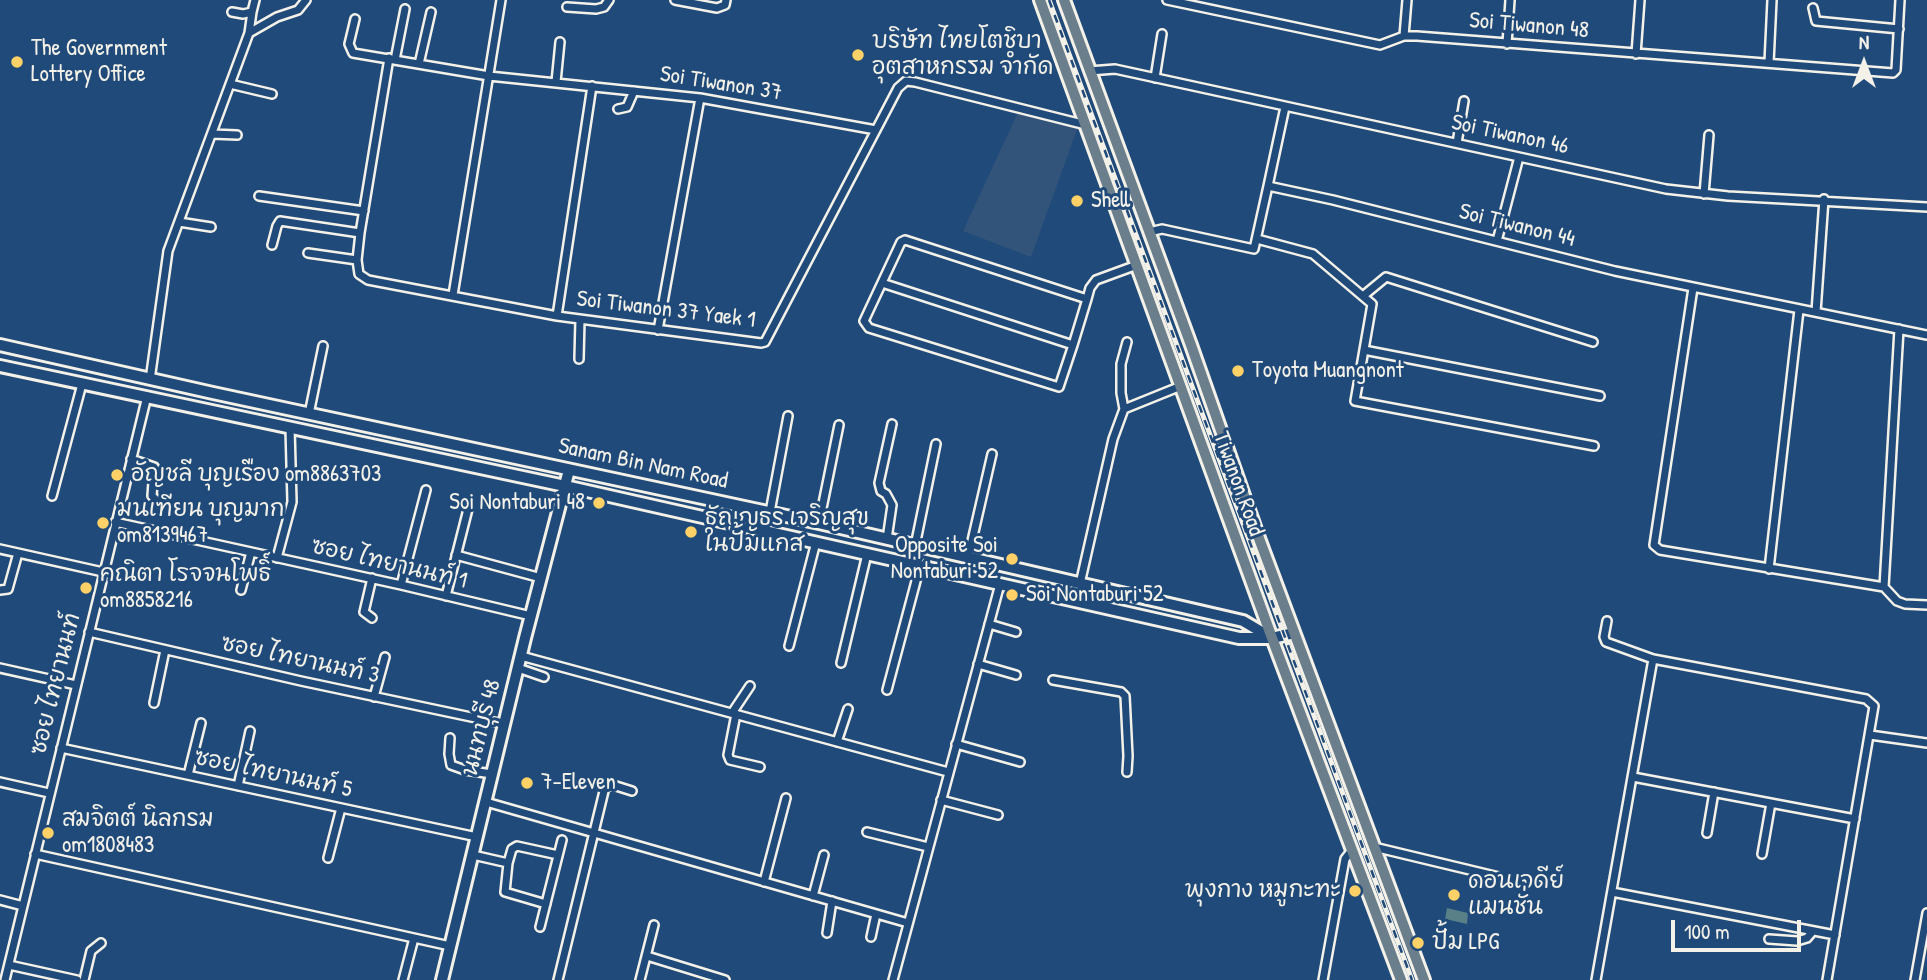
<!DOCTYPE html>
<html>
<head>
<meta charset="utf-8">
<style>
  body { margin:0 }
  #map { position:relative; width:1927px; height:980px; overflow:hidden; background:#1f4a7a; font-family:"Patrick Hand",sans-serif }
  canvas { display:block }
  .north { position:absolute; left:1829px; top:28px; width:70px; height:70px; -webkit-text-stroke:5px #1f4a7a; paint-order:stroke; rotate:0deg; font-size:19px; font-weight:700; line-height:28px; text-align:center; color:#f4f1e8 }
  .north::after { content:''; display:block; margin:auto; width:24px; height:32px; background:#f4f1e8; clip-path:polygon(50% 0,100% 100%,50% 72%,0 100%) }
  .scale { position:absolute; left:1671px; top:920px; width:130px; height:32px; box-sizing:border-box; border:4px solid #f4f1e8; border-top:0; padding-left:9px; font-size:21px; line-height:24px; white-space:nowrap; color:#f4f1e8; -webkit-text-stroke:5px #1f4a7a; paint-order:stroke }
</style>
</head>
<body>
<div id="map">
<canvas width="1927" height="980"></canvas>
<div class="north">N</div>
<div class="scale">100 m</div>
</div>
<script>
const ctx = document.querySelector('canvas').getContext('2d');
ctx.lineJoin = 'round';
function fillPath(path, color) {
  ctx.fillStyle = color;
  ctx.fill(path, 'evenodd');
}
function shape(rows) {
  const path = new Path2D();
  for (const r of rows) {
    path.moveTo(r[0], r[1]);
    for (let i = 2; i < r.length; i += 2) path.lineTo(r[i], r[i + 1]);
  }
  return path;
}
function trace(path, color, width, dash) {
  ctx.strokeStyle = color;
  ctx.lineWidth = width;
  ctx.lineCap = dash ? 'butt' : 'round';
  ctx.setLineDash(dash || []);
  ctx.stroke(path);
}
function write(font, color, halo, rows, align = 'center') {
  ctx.font = font + ' "Patrick Hand","Playpen Sans Thai",sans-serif';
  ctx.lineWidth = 6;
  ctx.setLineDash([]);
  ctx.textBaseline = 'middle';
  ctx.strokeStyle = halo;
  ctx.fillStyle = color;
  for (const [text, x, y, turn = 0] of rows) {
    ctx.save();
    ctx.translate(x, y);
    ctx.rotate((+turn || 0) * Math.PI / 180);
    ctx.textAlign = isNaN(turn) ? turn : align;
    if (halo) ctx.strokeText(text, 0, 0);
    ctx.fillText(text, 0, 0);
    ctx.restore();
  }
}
const built = shape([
  [1018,112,1078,127,1031,257,963,231]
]);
const green = shape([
  [1447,908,1468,913,1467,924,1445,919]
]);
const street = shape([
  [675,0,717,8,725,5,726,0],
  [1167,0,1380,45,1404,36,1417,36,1893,73,1896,70,1900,0],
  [567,7,596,9,604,7,609,0],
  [1813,8,1816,21,1899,29],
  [232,12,243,14,252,12,255,0],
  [355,19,349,44,353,53,489,76,700,98,876,130,898,88,906,81,915,82,1086,125],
  [249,33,277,17,298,10,306,0],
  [1404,36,1407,0],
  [1507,44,1510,0],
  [1636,54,1640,0],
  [389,58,360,233,357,260,359,274,368,280,557,316,761,343,765,342,876,130],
  [395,60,405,9],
  [1769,63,1772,0],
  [419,64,431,12],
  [1089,71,1115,69,1666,189,1728,196,1927,207],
  [1155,78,1162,34],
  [556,82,560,42],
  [230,84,272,94],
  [618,109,627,107,634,91],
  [212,134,237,135],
  [1457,143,1464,101],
  [1268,186,1285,107],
  [1704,194,1709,135],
  [259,196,364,211],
  [179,222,211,227],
  [1149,232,1162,229,1254,249,1268,186,1333,200,1615,271,1927,335],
  [1257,239,1313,254,1372,304,1355,401,1594,446],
  [1497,241,1519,157],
  [272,245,277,226,280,221,360,233],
  [308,253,357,260],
  [882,283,1073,345],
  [1693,288,1654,545,1660,550,1884,587,1897,601,1905,604,1927,605],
  [453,295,501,0],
  [1363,296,1386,277,1593,342],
  [1087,299,905,240,901,242,864,321,869,328,1059,387,1073,345,1087,299,1090,288,1096,280,1137,265],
  [1816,312,1824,199],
  [557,316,592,86],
  [658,330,700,98],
  [1364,350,1600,396],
  [579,359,580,319],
  [150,380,168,251,249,33,252,12],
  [1124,409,1121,393,1121,364,1127,342],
  [1124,409,1181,386],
  [309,414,323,346],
  [131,459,154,467,152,496,161,504],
  [52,496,82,384],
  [770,512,788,416],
  [115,522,401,585,531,616],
  [819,523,839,425],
  [887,539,892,505,886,494,881,491,879,483,892,424],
  [915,546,936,444],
  [0,549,103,572],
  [456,555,541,578],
  [277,558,292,502,290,428],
  [968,558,992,454],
  [1769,569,1799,310],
  [372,578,364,612,372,618],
  [1080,584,1113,439,1124,409],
  [401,585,426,490],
  [1884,587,1899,329],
  [0,590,8,589,18,553],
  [241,590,251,552],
  [446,596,468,509],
  [1607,621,1604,637,1606,642,1653,659,1866,699,1874,706,1827,980],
  [989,624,1016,632],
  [89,632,301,681,504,724],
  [789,646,816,542],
  [521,656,948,772],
  [841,663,867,554],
  [978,664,1016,675],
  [0,668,76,685],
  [518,668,544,677],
  [1053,680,1121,692,1125,696,1128,756,1127,772],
  [887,690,920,566],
  [374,697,385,657],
  [154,703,165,650],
  [732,713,750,686],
  [736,714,728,755,730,760,760,767],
  [1870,735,1927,743],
  [450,738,449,754,451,765,465,770,492,774],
  [837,742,848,709],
  [956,744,1020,762],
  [61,748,477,837],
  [188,775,201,723],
  [1633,777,1855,819],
  [0,782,49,793],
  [238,786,250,731],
  [941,800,998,815],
  [486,802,908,923],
  [867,832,928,847],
  [1707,833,1714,792],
  [1374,847,1499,877],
  [35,854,450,946],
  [1762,854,1771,803],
  [473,855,508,863,512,849,517,846,558,855],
  [328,858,341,808],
  [508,863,505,892,546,904],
  [764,882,786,798],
  [1612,892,1835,935],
  [813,896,824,855],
  [0,900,23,906],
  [540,927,562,840],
  [827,933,832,901],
  [871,937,876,914],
  [1769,939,1797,941,1807,938,1813,931],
  [647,956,725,980],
  [9,965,77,980],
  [5,980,147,396],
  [84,980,91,951,101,943],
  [403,980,414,938],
  [558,980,605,787,613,785,632,791],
  [640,980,654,925],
  [893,980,1000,584],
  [1323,980,1345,859,1352,850],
  [1596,980,1653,659],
  [1915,980,1927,913]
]);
const secondary = shape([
  [0,345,213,393,819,523,1243,621,1270,637],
  [0,366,565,486,1239,638,1272,638,1294,633],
  [442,980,525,638,569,470]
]);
const primary = shape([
  [1040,0,1272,638,1401,980],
  [1064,0,1191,345,1260,541,1424,980]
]);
const rail = shape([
  [1049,0,1412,980]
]);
const markers = [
  [858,55,7,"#ffd166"],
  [17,62,7,"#ffd166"],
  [1077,201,7,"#ffd166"],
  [1238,371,7,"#ffd166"],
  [117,475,7,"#ffd166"],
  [599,503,7,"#ffd166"],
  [103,523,7,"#ffd166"],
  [691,532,7,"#ffd166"],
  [1012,559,7,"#ffd166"],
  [86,588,7,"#ffd166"],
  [1012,595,7,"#ffd166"],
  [527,783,7,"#ffd166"],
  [48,833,7,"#ffd166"],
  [1355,891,7,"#ffd166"],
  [1454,895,7,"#ffd166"],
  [1418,943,7,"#ffd166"]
];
const streetNames = [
  ["Soi Tiwanon 48",1529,26,5],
  ["Soi Tiwanon 37",721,84,9],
  ["Soi Tiwanon 46",1510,135,12],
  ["Soi Tiwanon 44",1517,226,14],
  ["Soi Tiwanon 37 Yaek 1",666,310,7],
  ["Sanam Bin Nam Road",643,464,12],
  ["Tiwanon Road",1238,484,70],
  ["ซอย ไทยานนท์ 1",389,564,13],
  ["ซอย ไทยานนท์ 3",300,660,12],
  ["ซอย ไทยานนท์",56,684,-76],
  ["นนทบุรี 48",482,728,-76],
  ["ซอย ไทยานนท์ 5",273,774,12]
];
const poiNames = [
  ["บริษัท ไทยโตชิบา",872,42],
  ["อุตสาหกรรม จำกัด",872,68],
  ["The Government",31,49],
  ["Lottery Office",31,75],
  ["Shell",1091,201],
  ["Toyota Muangnont",1252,371],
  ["อัญชลี บุญเรือง om8863703",131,475],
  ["Soi Nontaburi 48",585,503,"right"],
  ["มนเฑียน บุญมาก",117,510],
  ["om8139467",117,536],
  ["ธัญญธร เจริญสุข",705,519],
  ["ในปั้มแกส",705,545],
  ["Opposite Soi",998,546,"right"],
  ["Nontaburi 52",998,572,"right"],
  ["คณิตา โรจจนโพธิ์",100,575],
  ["om8858216",100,601],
  ["Soi Nontaburi 52",1026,595],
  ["7-Eleven",541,783],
  ["สมจิตต์ นิลกรม",62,820],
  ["om1808483",62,846],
  ["ดอนเจดีย์",1468,882],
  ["แมนชั่น",1468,908],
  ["พุงกาง หมูกะทะ",1341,891,"right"],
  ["ปั้ม LPG",1432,943]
];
fillPath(built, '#32547b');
fillPath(green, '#588086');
trace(street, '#f4f1e8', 12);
trace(secondary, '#f4f1e8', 16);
trace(primary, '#f4f1e8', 16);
trace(street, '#1f4a7a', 7);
trace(secondary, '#1f4a7a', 10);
trace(primary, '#6b7e8b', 10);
trace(rail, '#f4f1e8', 5);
trace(rail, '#1f4a7a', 2.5, [8]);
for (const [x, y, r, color] of markers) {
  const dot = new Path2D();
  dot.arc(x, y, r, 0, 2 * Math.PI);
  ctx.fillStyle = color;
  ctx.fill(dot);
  trace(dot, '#1f4a7a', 2.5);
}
write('23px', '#f4f1e8', '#1f4a7a', streetNames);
write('23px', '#f4f1e8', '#1f4a7a', poiNames, 'left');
</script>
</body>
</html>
